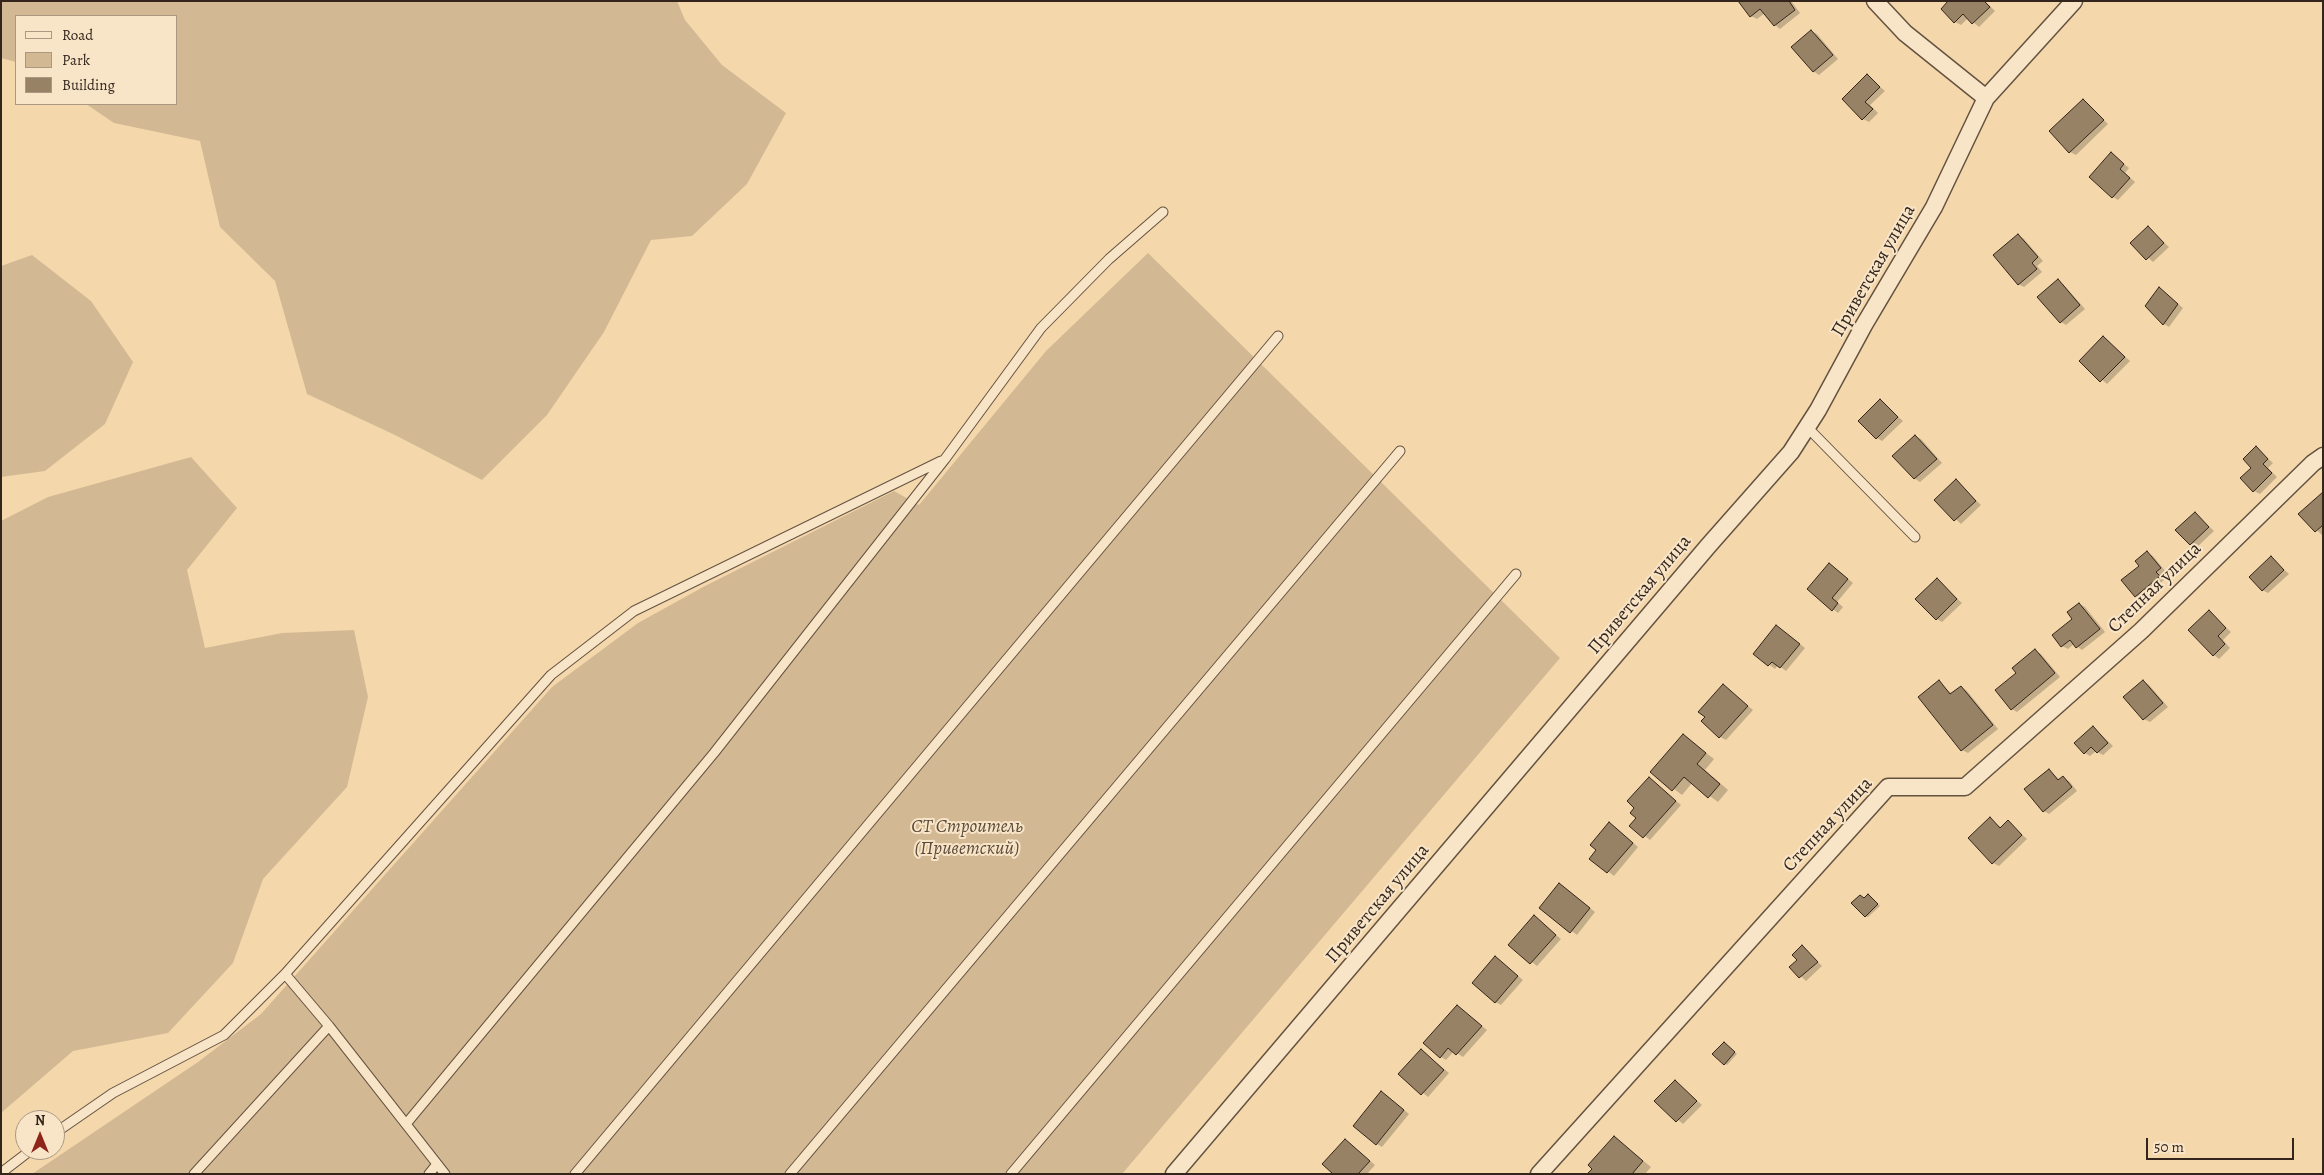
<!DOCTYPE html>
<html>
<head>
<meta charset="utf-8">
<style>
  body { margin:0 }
  #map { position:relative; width:2324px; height:1175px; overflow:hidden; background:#f4d7ab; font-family:Alegreya,serif }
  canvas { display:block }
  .frame { position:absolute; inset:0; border:2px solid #34251c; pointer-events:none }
  .legend { position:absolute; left:15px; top:15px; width:162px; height:90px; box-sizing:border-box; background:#f8e5c8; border:1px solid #aa9883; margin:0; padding:6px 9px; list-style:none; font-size:15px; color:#34251c }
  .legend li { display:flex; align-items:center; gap:10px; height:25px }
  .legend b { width:25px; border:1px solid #aa9883 }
  .north { position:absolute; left:15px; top:1110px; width:50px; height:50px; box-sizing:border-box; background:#f8e5c8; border:1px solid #aa9883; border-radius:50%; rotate:0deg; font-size:14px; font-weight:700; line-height:20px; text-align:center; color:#34251c }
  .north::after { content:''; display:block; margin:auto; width:18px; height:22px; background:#8f2418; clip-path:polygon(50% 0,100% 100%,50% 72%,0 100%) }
  .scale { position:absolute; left:2146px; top:1138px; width:148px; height:22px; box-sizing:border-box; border:2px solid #34251c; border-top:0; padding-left:6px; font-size:15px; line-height:18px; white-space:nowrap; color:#34251c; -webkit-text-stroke:4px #f8e5c8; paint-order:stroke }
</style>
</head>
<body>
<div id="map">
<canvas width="2324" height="1175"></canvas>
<div class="frame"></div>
<ul class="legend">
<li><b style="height:6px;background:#f8e5c8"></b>Road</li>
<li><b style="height:14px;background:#d3b993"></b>Park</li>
<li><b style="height:14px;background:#988266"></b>Building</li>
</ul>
<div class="north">N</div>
<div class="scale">50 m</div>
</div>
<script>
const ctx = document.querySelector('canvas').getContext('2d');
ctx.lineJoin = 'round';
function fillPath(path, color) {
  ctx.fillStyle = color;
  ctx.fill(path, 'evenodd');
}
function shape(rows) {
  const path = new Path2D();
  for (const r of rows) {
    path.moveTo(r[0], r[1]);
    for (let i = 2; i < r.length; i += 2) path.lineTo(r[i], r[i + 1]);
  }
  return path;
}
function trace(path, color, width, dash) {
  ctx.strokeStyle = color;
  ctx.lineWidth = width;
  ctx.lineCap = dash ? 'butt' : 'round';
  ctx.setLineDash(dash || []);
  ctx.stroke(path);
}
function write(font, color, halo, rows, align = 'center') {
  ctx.font = font + ' Alegreya,serif';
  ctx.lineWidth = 4;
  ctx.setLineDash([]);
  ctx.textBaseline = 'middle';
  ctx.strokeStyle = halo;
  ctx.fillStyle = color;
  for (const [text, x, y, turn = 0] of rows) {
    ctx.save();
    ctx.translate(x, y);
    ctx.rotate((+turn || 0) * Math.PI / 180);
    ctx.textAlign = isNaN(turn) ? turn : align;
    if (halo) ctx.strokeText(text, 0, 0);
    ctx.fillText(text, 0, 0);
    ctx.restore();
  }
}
const green = shape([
  [1,1,677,1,685,20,722,65,786,113,747,184,692,236,651,240,604,332,547,415,482,480,395,435,307,394,275,281,220,227,200,141,114,123,86,104,176,104,176,16,16,16,16,62,1,58],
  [1148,253,1560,658,1122,1174,32,1174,198,1062,261,1014,552,687,638,623,705,586,894,491,919,505,1046,351],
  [32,255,91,301,133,362,105,424,45,471,1,477,1,266],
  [191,457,237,508,187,570,205,648,282,633,354,630,368,697,347,787,263,879,233,963,168,1033,73,1051,1,1113,1,521,48,497]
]);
const shadow = shape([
  [1739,1,1791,1,1800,13,1780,29,1775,25,1765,13,1757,19,1751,16],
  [1950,1,1985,1,1995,11,1979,27,1968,18,1961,25,1955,22],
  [1811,31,1817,34,1838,59,1819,75,1813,71],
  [1867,76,1885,91,1870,105,1878,113,1869,122,1863,119],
  [2083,100,2108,124,2076,155,2070,152],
  [2111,154,2129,168,2125,173,2135,182,2118,200,2113,197],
  [2148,228,2169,247,2153,262,2132,243],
  [2018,235,2024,239,2043,261,2037,266,2042,272,2024,287,2018,284],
  [2058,281,2063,284,2085,309,2066,325,2061,322],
  [2160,289,2183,308,2169,327,2164,324],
  [2103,337,2130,361,2107,384,2080,361],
  [1880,401,1903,421,1882,441,1877,438],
  [1915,436,1921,439,1942,463,1920,482,1914,478],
  [2256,448,2273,463,2268,468,2277,477,2260,494,2254,491,2253,468],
  [1956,481,1981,505,1961,524,1936,500],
  [2323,493,2323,534,2322,535,2300,514],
  [2195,513,2214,531,2196,548,2191,544],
  [2147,553,2153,556,2166,572,2161,576,2165,579,2142,599,2136,596,2141,566],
  [2271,558,2289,574,2268,593,2262,590],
  [1835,568,1853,583,1837,602,1843,607,1838,613,1808,589],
  [1937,580,1962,603,1942,622,1937,619],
  [2079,604,2085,607,2105,632,2082,650,2074,644,2068,649,2062,646],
  [2209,612,2231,632,2223,640,2230,648,2219,659,2214,655],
  [1776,626,1805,648,1786,671,1778,665,1775,669,1754,653],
  [2035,651,2041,654,2060,677,2017,712,2012,709,2017,673],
  [2143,681,2149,685,2168,707,2150,722,2144,719],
  [1939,682,1952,694,1961,687,1967,691,1998,729,1968,753,1962,750],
  [1723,686,1753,710,1726,740,1720,737],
  [2094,728,2113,746,2103,755,2096,751,2090,756,2085,753],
  [1683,735,1714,759,1705,770,1728,790,1718,802,1692,783,1682,795,1652,772],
  [2049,770,2060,780,2063,778,2069,781,2077,791,2049,814,2044,811],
  [1649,778,1681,805,1650,840,1631,825,1637,818,1636,807],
  [1990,819,2002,828,2008,822,2027,839,1999,866,1993,863],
  [1615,827,1638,847,1614,876,1591,858],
  [1565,888,1595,912,1577,935,1541,908],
  [1868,895,1880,906,1868,917,1865,916,1864,899],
  [1534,917,1561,939,1537,966,1510,945],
  [1802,947,1822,966,1806,981,1791,967,1799,961],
  [1496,958,1523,980,1501,1005,1495,1002],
  [1457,1006,1487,1030,1463,1057,1454,1051,1446,1060,1441,1057],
  [1726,1045,1737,1054,1727,1065,1725,1064],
  [1421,1050,1449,1073,1428,1097,1400,1074],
  [1675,1082,1702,1105,1683,1124,1656,1101],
  [1387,1096,1409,1114,1382,1147,1377,1144],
  [1615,1138,1651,1167,1645,1174,1589,1174],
  [1345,1140,1375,1165,1367,1174,1335,1174]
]);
const building = shape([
  [1738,1,1789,1,1795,10,1774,26,1760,9,1750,17,1738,1],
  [1948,1,1984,1,1990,7,1972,24,1963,14,1954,23,1941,9,1948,1],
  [1811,30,1833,55,1813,72,1791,47,1811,30],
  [1867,74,1880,87,1865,102,1873,109,1862,120,1842,99,1867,74],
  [2083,99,2104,120,2069,153,2049,131,2083,99],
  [2111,152,2124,164,2120,169,2130,178,2112,198,2089,177,2111,152],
  [2148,226,2164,243,2146,260,2130,243,2148,226],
  [2018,234,2038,257,2032,263,2037,269,2018,285,1993,255,2018,234],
  [2058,279,2080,305,2060,323,2037,297,2058,279],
  [2159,287,2178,304,2163,325,2145,306,2159,287],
  [2103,336,2125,357,2100,382,2079,361,2103,336],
  [1880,399,1898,417,1876,439,1858,421,1880,399],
  [1915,435,1937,459,1914,479,1892,456,1915,435],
  [2256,446,2268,459,2263,464,2272,473,2253,492,2240,478,2251,468,2243,459,2256,446],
  [1956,479,1976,501,1954,521,1934,500,1956,479],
  [2323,492,2323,525,2315,532,2298,514,2323,492],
  [2195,512,2209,527,2190,545,2175,530,2195,512],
  [2147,551,2161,568,2156,572,2160,576,2135,597,2121,580,2139,566,2135,561,2147,551],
  [2271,556,2284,570,2262,591,2249,577,2271,556],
  [1829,563,1848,579,1832,598,1838,603,1832,611,1807,589,1829,563],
  [1937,578,1957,599,1936,620,1915,599,1937,578],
  [2079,603,2100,629,2076,648,2070,640,2061,647,2052,635,2072,619,2067,612,2079,603],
  [2209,610,2226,628,2218,636,2225,644,2213,656,2188,630,2209,610],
  [1776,625,1800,644,1780,668,1772,662,1768,666,1753,654,1776,625],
  [2035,649,2055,673,2011,710,1995,690,2016,673,2012,668,2035,649],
  [1939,680,1950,694,1961,686,1993,725,1961,751,1918,697,1939,680],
  [2143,680,2163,703,2143,720,2123,697,2143,680],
  [1723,684,1748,706,1719,738,1701,721,1705,717,1698,712,1723,684],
  [2093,726,2108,743,2097,753,2091,747,2084,754,2074,743,2093,726],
  [1683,734,1706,753,1697,764,1720,784,1708,798,1684,777,1672,791,1650,772,1683,734],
  [2049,769,2058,780,2063,776,2072,787,2043,812,2024,789,2049,769],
  [1649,777,1676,801,1643,838,1629,826,1636,818,1630,813,1634,808,1627,801,1649,777],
  [1990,817,2000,828,2008,820,2022,835,1992,864,1968,838,1990,817],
  [1609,822,1633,843,1607,873,1589,859,1596,850,1590,845,1609,822],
  [1559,883,1590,908,1570,933,1539,908,1559,883],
  [1868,894,1878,904,1865,917,1851,903,1860,895,1864,898,1868,894],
  [1534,915,1556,935,1530,964,1508,945,1534,915],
  [1802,945,1818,962,1799,978,1789,967,1797,960,1792,955,1802,945],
  [1495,956,1518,976,1495,1003,1472,983,1495,956],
  [1457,1005,1482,1026,1456,1055,1448,1048,1440,1058,1423,1043,1457,1005],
  [1724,1042,1735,1052,1724,1065,1712,1054,1724,1042],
  [1421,1049,1444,1070,1421,1095,1398,1074,1421,1049],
  [1675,1080,1697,1101,1676,1122,1654,1101,1675,1080],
  [1381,1091,1404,1110,1376,1145,1353,1126,1381,1091],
  [1614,1136,1643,1161,1632,1174,1587,1174,1592,1169,1588,1165,1614,1136],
  [1345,1139,1370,1161,1358,1174,1333,1174,1322,1164,1345,1139]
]);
const lane = shape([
  [1807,427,1915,537],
  [285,974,329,1026,445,1174],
  [406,1124,714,753,945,459,1041,328,1109,259,1163,212],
  [55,1133,113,1093,224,1035,285,974,551,675,634,611,941,461],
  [1,1173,31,1150],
  [194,1174,329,1026],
  [429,1174,437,1164],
  [575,1174,1278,336],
  [790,1174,1400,451],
  [1011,1174,1516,574]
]);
const street = shape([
  [1875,1,1905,33,1986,98],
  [1174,1174,1709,545,1791,452,1818,410,1864,325,1934,207,1986,98,2074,1],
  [1539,1174,1888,787,1965,787,2141,631,2313,463,2323,456]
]);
const streetNames = [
  ["Приветская улица",1874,271,-60],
  ["Степная улица",2155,588,-44],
  ["Приветская улица",1640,595,-50],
  ["Степная улица",1828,825,-47],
  ["Приветская улица",1378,904,-50]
];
const parkNames = [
  ["СТ Строитель",967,827],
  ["(Приветский)",967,849]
];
fillPath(green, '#d3b993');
fillPath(shadow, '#0003');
fillPath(building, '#988266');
trace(building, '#34251c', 1);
trace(lane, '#645240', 11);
trace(street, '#645240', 19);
trace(lane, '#f8e5c8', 9);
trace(street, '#f8e5c8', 16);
write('19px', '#34251c', '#f8e5c8', streetNames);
write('italic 19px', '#5c4a3a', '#f8e5c8', parkNames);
</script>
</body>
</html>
